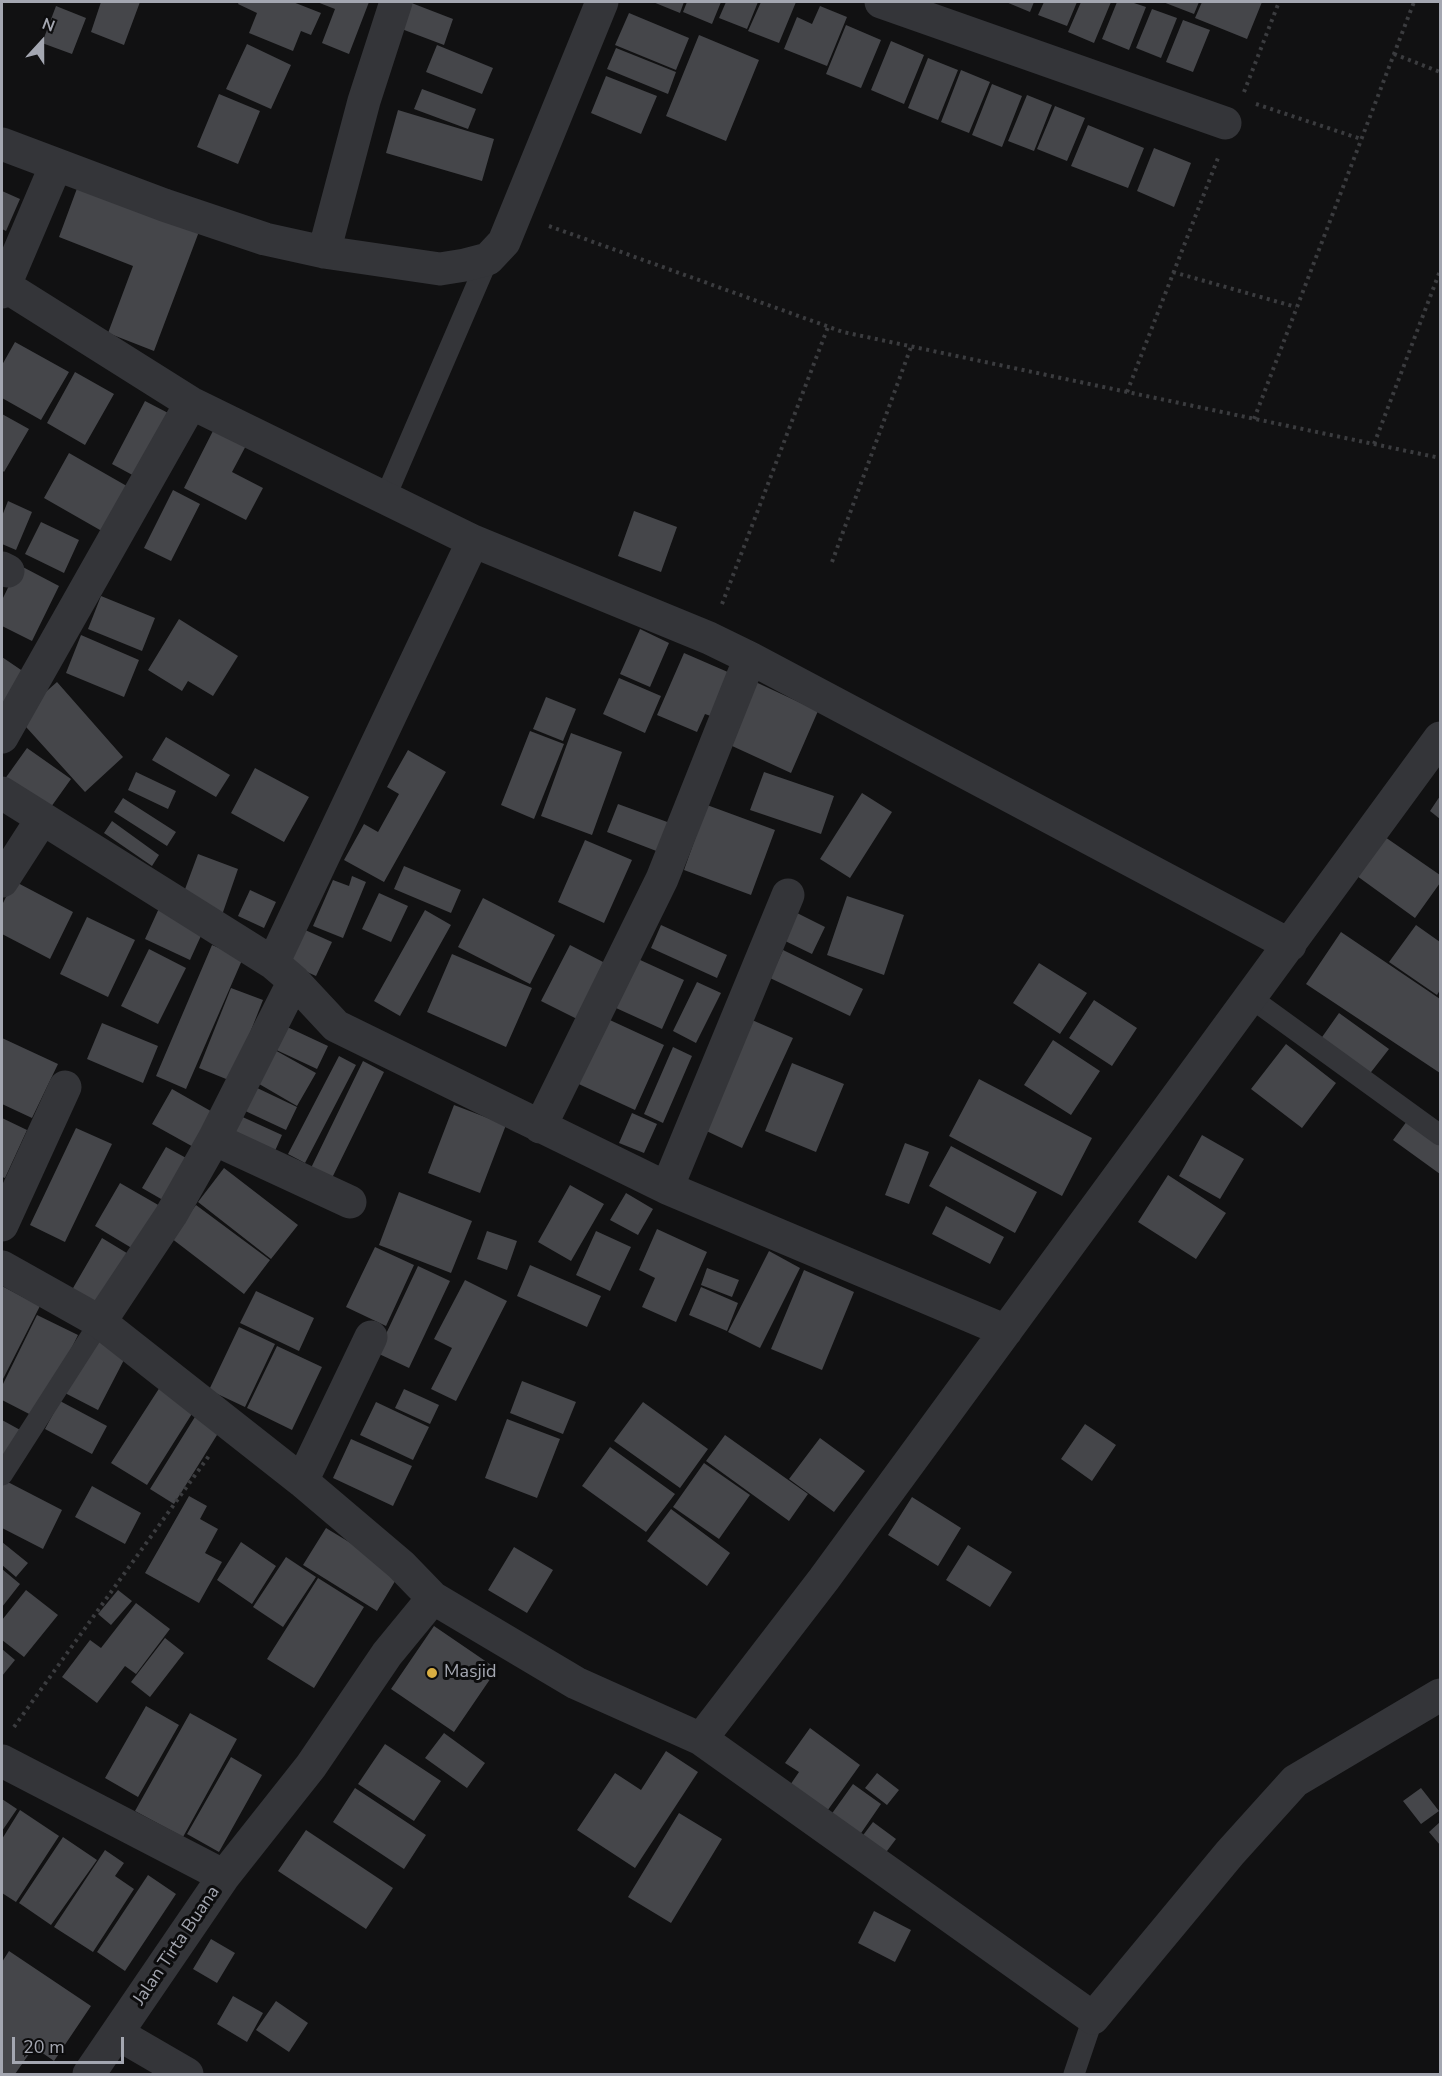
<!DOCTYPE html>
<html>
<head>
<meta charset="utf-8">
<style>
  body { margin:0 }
  #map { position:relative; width:1442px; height:2076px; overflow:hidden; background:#111112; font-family:"Nunito Sans",sans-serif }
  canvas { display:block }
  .frame { position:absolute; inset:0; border:3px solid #a4a7b1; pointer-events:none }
  .north { position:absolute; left:12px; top:12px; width:60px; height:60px; -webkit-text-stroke:4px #0c0c0d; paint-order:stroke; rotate:21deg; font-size:16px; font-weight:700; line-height:24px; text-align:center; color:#a4a7b1 }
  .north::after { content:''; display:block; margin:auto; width:21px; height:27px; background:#a4a7b1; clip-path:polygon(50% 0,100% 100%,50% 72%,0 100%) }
  .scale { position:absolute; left:12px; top:2037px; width:112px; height:27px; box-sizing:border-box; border:3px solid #a4a7b1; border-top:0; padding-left:8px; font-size:18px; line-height:21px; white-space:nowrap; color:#a4a7b1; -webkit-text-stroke:4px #0c0c0d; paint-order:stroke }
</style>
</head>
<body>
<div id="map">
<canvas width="1442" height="2076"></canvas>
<div class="frame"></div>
<div class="north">N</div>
<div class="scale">20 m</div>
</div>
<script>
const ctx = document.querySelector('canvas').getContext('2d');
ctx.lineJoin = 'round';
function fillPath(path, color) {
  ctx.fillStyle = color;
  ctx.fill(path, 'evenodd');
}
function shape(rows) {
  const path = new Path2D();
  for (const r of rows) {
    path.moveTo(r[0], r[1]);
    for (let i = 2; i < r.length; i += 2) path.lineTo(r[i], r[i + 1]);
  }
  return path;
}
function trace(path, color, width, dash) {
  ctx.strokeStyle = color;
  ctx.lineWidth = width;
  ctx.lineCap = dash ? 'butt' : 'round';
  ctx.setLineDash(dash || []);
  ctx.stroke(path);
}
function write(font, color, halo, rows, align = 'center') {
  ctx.font = font + ' "Nunito Sans",sans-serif';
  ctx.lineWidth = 6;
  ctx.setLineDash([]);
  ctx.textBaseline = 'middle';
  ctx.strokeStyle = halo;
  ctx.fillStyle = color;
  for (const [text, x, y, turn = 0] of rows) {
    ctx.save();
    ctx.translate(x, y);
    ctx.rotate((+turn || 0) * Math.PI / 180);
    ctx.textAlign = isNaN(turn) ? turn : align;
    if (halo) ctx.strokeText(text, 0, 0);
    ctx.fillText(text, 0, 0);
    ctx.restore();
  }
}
const building = shape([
  [101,2,140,2,124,45,91,32],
  [239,2,293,2,321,13,311,35,301,31,293,51,249,33,257,13,238,4],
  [317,2,369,2,349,54,322,43,335,9],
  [409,2,453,19,444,45,399,28],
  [653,2,684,2,680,13],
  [687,2,721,2,712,24,683,12],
  [726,2,758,2,747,29,719,18],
  [761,2,796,2,779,43,748,31],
  [1006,2,1034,2,1030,12],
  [1044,2,1077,2,1067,26,1038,15],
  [1081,2,1111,2,1094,43,1068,32],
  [1117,2,1131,2,1146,7,1129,50,1102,39],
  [1163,2,1199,2,1194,14],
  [1202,2,1262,2,1247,39,1195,18],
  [56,6,86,18,72,54,42,43],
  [820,6,847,17,827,66,784,49,797,17,812,24],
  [1152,9,1177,18,1161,58,1136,48],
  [629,13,689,38,676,70,615,45],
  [1183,20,1210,30,1193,72,1166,62],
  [846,25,881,40,861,88,826,74],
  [699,35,759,60,726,141,666,116],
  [891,41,924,55,904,104,871,90],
  [247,44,291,65,271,109,226,89],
  [437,45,493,68,482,94,426,72],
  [616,48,676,72,668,94,607,69],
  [928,58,958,70,938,120,908,108],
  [961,70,990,82,969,133,941,122],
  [606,76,657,96,641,134,591,113],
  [992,84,1022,96,1002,147,972,135],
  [422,89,476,109,468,129,414,109],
  [219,94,260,111,238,164,197,147],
  [1027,95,1052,105,1034,151,1008,141],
  [1055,106,1085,118,1067,161,1037,149],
  [398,110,494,139,482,181,386,153],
  [1088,125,1144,148,1128,188,1071,166],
  [1154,148,1191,163,1174,207,1137,191],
  [79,183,200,229,154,351,108,333,133,266,59,237],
  [2,191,20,199,6,231,2,229],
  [15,342,69,372,41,420,2,398,2,365],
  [75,372,114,394,85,445,47,423],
  [145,401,172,415,138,478,112,464],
  [2,414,29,429,4,472,2,470],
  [217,423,249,440,232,472,263,488,246,520,184,488],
  [69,453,132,489,107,534,44,498],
  [173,490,200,504,171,561,144,548],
  [8,501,32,512,16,550,2,544,2,516],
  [634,511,677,527,661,572,618,556],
  [41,522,79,540,64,573,25,554],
  [19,565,59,586,32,641,2,626,2,600],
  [101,596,155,618,142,651,88,629],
  [179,619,238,656,213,696,188,681,182,691,148,670],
  [640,629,669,643,650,687,620,674],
  [81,635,139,660,124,697,66,673],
  [684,653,737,676,719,719,705,714,697,732,657,715],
  [2,657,27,674,2,713],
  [619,678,661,696,645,733,603,714],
  [747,678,818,711,791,773,719,740],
  [57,682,123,757,85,792,17,717],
  [546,697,576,709,563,741,533,729],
  [530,731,564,744,534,819,501,805],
  [571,733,622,752,592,835,541,816],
  [166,737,230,775,216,797,152,760],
  [27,748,71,779,46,814,2,783],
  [408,750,446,772,384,882,344,860,364,824,378,832,399,794,387,787],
  [255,768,309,797,284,842,231,813],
  [136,772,176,791,168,809,128,790],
  [764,772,834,796,821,834,750,810],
  [862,793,892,812,850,878,820,859],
  [1440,796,1440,819,1430,811],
  [123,798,176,832,167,846,114,812],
  [618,804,670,823,659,852,607,832],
  [707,805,775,830,751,895,684,870],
  [112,821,159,855,152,866,104,833],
  [1385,837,1440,875,1440,883,1415,918,1357,876],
  [585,840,632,860,604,923,558,902],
  [198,854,238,869,222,915,181,900],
  [404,866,461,890,451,913,394,889],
  [352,876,366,882,343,938,313,926,333,880,349,886],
  [14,881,73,912,50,959,2,934,2,905],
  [250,890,276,902,264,928,238,916],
  [379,893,408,906,391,942,362,929],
  [847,896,904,915,884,975,827,955],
  [483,898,555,935,530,984,458,947],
  [160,906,205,927,190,960,145,939],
  [425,910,451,925,400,1016,374,1001],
  [793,911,825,927,812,954,779,938],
  [87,917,135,940,108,997,60,974],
  [661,925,727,955,717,978,651,948],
  [1416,925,1440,942,1440,990,1437,995,1389,962],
  [303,929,332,942,316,976,287,963],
  [1341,932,1440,999,1440,1073,1306,984],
  [212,945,243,958,186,1089,156,1076],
  [570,945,607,964,579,1020,541,1001],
  [149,949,186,968,158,1024,121,1006],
  [783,950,863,989,850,1016,770,978],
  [452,954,532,988,506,1047,427,1012],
  [638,959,684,980,662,1029,616,1008],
  [1039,963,1087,993,1060,1034,1013,1003],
  [697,982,721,993,696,1043,673,1031],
  [231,988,263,1000,231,1081,199,1068],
  [1094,1000,1137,1028,1112,1066,1069,1038],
  [1339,1013,1389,1049,1368,1076,1320,1040],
  [599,1015,664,1045,635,1110,570,1080],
  [743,1016,793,1038,742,1148,694,1125],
  [102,1023,158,1046,143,1083,87,1059],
  [283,1025,328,1046,317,1069,270,1047],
  [2,1038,58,1064,32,1118,2,1104],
  [1053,1040,1100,1071,1071,1115,1024,1085],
  [1286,1044,1336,1083,1302,1128,1251,1089],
  [673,1047,692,1056,663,1123,644,1114],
  [273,1049,316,1073,297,1106,254,1081],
  [339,1056,356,1065,305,1163,288,1154],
  [363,1061,384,1072,332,1178,311,1168],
  [792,1063,844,1084,816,1152,765,1131],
  [979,1079,1092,1138,1062,1196,949,1136],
  [253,1086,297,1107,286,1130,241,1109],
  [172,1089,216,1114,197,1149,152,1124],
  [454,1105,506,1125,480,1193,428,1173],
  [632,1113,657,1124,644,1153,619,1143],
  [236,1114,282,1135,271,1160,225,1139],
  [2,1118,27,1130,5,1178,2,1177],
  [1407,1121,1440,1145,1440,1174,1393,1140],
  [76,1128,112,1144,65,1242,30,1225],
  [1202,1135,1244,1159,1220,1199,1179,1176],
  [905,1143,929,1152,909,1204,885,1195],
  [951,1146,1037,1192,1015,1233,929,1186],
  [166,1147,199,1165,175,1207,142,1188],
  [224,1168,298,1225,271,1259,198,1202],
  [1168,1175,1226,1213,1196,1259,1138,1222],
  [120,1183,160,1206,135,1250,95,1226],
  [570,1185,604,1204,571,1261,538,1242],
  [399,1192,472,1221,451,1273,379,1245],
  [626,1193,653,1209,638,1235,610,1220],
  [196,1205,270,1260,244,1294,171,1238],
  [946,1206,1004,1237,990,1264,932,1234],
  [657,1229,707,1252,676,1322,642,1307,655,1278,639,1270],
  [487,1231,517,1241,507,1270,477,1259],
  [596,1231,631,1247,610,1291,576,1275],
  [102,1238,135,1258,103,1315,69,1295],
  [375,1247,414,1265,386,1326,346,1307],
  [769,1251,800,1268,760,1348,728,1332],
  [530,1265,601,1296,587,1327,517,1296],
  [418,1266,450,1281,409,1368,377,1353],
  [707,1268,739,1280,732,1297,701,1285],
  [804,1270,854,1292,822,1370,771,1349],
  [465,1280,507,1301,456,1401,431,1389,452,1348,434,1339],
  [2,1286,40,1306,2,1381],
  [701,1287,738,1303,727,1331,689,1315],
  [256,1291,314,1318,299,1351,240,1323],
  [37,1315,78,1335,37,1418,2,1400,2,1386],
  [239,1327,275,1344,245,1407,209,1390],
  [92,1338,126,1356,98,1410,63,1392],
  [277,1346,322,1367,292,1430,247,1408],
  [522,1381,576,1402,563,1434,510,1413],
  [160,1387,195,1409,147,1485,111,1463],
  [404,1389,439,1405,430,1424,395,1408],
  [60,1401,107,1426,92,1454,45,1429],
  [376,1402,429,1427,413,1460,360,1435],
  [643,1402,708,1449,680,1488,614,1441],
  [198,1412,222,1427,174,1504,150,1489],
  [507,1419,560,1439,537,1498,485,1478],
  [2,1420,22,1431,2,1468],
  [1085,1424,1116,1445,1092,1481,1061,1459],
  [725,1435,808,1494,789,1521,706,1461],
  [820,1438,865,1471,834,1512,789,1479],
  [351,1439,412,1466,393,1506,333,1478],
  [610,1447,675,1494,646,1532,582,1486],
  [704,1463,750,1495,719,1539,673,1507],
  [2,1479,62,1510,43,1549,2,1528],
  [92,1486,141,1513,125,1544,75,1517],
  [189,1496,207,1506,200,1519,218,1529,205,1553,222,1562,199,1603,145,1573],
  [912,1497,961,1528,938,1566,888,1535],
  [671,1509,730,1553,707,1586,647,1541],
  [326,1528,400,1573,377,1611,303,1565],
  [2,1542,28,1563,16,1577,2,1565],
  [241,1542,276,1566,252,1604,217,1580],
  [968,1545,1012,1572,990,1607,946,1580],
  [514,1547,553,1570,527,1613,488,1590],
  [286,1557,316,1577,283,1627,253,1607],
  [2,1569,20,1584,2,1607],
  [318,1578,364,1607,314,1688,267,1659],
  [26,1590,58,1615,24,1657,2,1640,2,1620],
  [118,1590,132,1601,111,1625,98,1614],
  [136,1603,170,1629,136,1674,125,1666,97,1703,62,1677,90,1640,101,1648],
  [434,1626,497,1669,454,1732,391,1689],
  [165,1638,184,1653,150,1697,131,1682],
  [2,1649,15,1660,2,1676],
  [146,1706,179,1725,138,1797,105,1778],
  [190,1713,237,1739,183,1837,135,1811],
  [810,1728,860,1765,825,1814,788,1788,799,1772,785,1763],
  [444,1733,485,1763,467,1788,425,1758],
  [385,1744,441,1781,414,1821,358,1784],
  [666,1751,698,1772,635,1868,577,1830,615,1773,641,1790],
  [231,1757,262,1775,219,1852,187,1834],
  [877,1773,899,1790,887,1805,865,1788],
  [853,1784,881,1804,857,1839,828,1819],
  [355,1788,426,1835,404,1869,333,1822],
  [1421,1788,1439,1811,1421,1824,1403,1801],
  [2,1799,17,1809,2,1831],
  [20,1810,59,1836,16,1902,2,1893,2,1839],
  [679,1813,722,1839,671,1923,628,1897],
  [873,1822,896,1839,881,1859,858,1842],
  [1440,1822,1440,1845,1429,1832],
  [306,1830,393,1888,366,1929,278,1871],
  [63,1837,97,1860,51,1925,19,1903],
  [105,1850,124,1863,115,1876,134,1889,93,1952,54,1927],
  [148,1875,176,1894,125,1971,97,1952],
  [874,1911,911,1930,895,1962,858,1943],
  [211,1939,235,1953,217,1983,193,1969],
  [9,1951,91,2006,54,2061,34,2047,15,2074,2,2074,2,1962],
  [233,1996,263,2013,247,2042,217,2024],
  [276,2001,308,2023,289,2052,256,2030]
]);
const path = shape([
  [1394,54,1440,72],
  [1244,92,1279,2],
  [1256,104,1361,139],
  [549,226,843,332,1440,458],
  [1173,272,1296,307],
  [1127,392,1218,158],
  [1254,419,1414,2],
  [1374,444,1440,271],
  [832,562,911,347],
  [722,604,828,327],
  [14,1727,211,1453]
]);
const lane = shape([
  [385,498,488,259],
  [1251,998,1440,1135],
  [2,1475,100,1322],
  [1074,2074,1093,2018]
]);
const street = shape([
  [881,2,1225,123],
  [2,144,164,205,265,239,324,252,440,269,465,265,488,259,504,242,602,2],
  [324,252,364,101,396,2],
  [5,286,191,403,473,541,709,638,750,658,1290,945],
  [2,292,56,165],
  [2,568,8,571],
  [2,737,191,403],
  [2,793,273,963,294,981,336,1026,667,1188,1006,1331],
  [2,881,42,819],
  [273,963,473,541],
  [540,1127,662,879,750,658],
  [214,1139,350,1202],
  [667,1188,788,895],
  [2,1225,65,1087],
  [2,1267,100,1322,302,1481,401,1565,433,1598],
  [100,1322,171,1215,214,1139,294,981],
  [302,1481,371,1337],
  [701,1739,824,1579,1440,738],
  [2,1761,224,1876,311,1766,387,1654,433,1598,576,1683,701,1739,1093,2018,1230,1853,1295,1781,1440,1695],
  [118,2034,187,2074],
  [89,2074,224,1876]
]);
const markers = [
  [432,1673,6,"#d9ae42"]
];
const poiNames = [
  ["Masjid",444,1673]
];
const streetNames = [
  ["Jalan Tirta Buana",177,1946,-56]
];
fillPath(building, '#45464a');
trace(path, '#3b3c3f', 4, [3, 4.5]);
trace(lane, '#343539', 21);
trace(street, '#343539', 33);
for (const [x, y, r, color] of markers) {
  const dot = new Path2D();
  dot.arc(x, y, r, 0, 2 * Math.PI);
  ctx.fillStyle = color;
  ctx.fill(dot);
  trace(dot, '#0c0c0d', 2);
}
write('18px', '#a4a7b1', '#0c0c0d', poiNames, 'left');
write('18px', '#a4a7b1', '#0c0c0d', streetNames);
</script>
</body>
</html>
